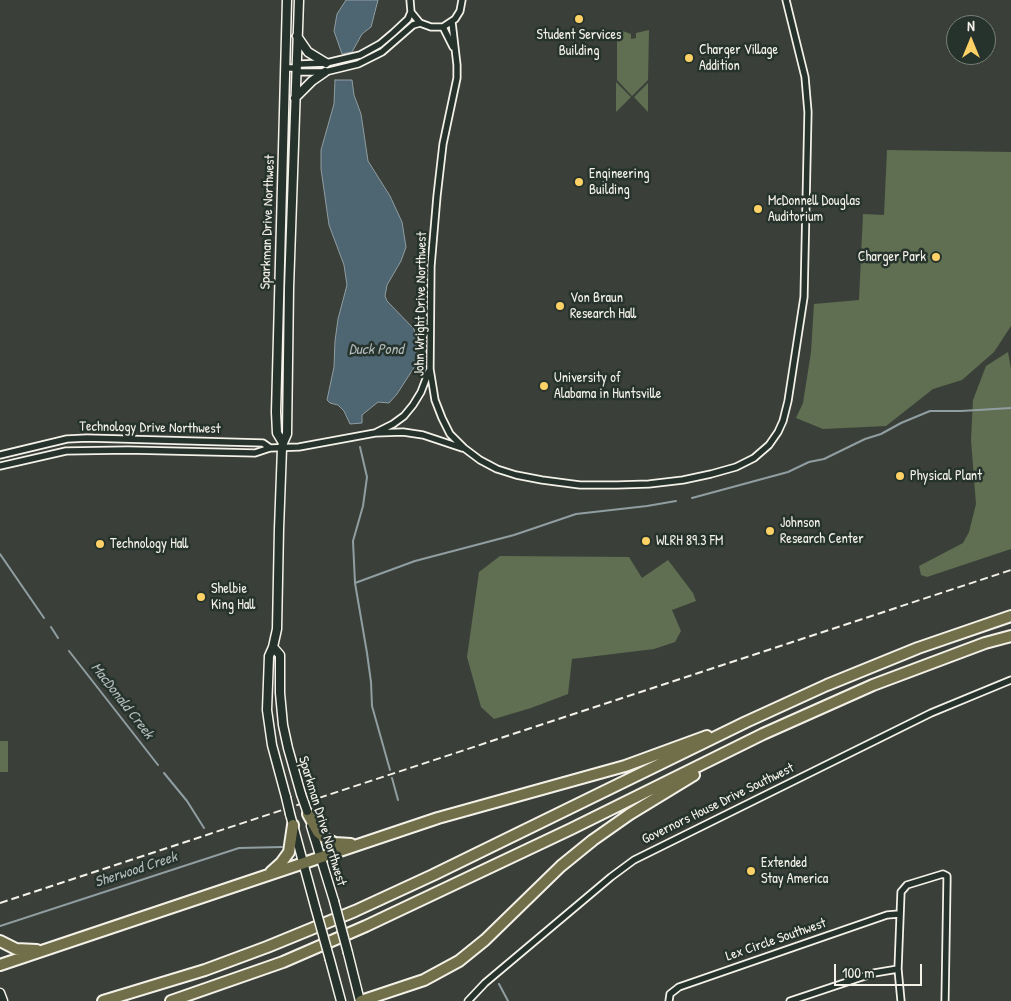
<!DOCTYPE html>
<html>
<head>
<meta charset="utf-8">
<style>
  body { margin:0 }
  #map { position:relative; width:1011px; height:1001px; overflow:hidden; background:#3a4039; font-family:"Patrick Hand",sans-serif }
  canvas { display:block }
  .north { position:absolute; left:946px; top:15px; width:50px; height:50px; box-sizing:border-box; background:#26332d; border:1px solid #787f78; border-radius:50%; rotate:0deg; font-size:14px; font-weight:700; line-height:20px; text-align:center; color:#f4f1e8 }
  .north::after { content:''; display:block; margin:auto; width:18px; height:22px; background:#ffd166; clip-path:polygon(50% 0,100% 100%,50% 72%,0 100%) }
  .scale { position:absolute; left:834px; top:964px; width:88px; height:22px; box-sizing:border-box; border:2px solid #f4f1e8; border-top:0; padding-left:6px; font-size:15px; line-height:18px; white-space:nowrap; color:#f4f1e8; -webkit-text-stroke:4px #26332d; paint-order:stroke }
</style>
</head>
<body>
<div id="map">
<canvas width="1011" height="1001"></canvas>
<div class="north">N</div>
<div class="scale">100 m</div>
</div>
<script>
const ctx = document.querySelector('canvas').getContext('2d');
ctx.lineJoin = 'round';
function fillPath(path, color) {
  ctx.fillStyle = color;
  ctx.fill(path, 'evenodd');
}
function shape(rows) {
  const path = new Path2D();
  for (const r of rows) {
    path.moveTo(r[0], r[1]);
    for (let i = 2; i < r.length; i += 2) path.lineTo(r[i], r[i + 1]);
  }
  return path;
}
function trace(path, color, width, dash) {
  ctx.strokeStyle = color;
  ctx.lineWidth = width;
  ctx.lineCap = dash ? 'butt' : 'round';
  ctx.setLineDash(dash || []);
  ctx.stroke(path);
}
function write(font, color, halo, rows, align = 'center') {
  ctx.font = font + ' "Patrick Hand",sans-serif';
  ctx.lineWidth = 5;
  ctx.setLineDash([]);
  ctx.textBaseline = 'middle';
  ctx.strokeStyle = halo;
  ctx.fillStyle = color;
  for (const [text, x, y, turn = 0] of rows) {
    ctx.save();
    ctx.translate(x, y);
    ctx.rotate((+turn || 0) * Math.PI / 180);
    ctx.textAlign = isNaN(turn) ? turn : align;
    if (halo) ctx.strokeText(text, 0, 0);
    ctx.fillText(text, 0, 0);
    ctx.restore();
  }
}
const green = shape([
  [617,29,631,34,631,39,636,38,636,33,649,30,648,80,632,96,617,80],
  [616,82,631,97,616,112],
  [648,83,648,112,634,97],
  [887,150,1011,152,1011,326,994,352,962,380,933,389,886,426,823,429,796,418,803,403,811,352,814,304,859,300,863,214,884,215],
  [1008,352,1011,369,1011,549,927,577,921,575,919,566,963,543,969,532,976,504,971,440,973,400,986,366],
  [500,556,629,557,642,578,668,560,693,593,696,601,672,610,681,631,675,642,654,649,572,659,568,694,531,708,494,719,481,707,467,657,479,572],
  [0,741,8,741,8,772,0,772]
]);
const water = shape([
  [346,0,378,0,371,27,362,34,352,52,342,54,334,31,337,14,346,0],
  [335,80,352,80,354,95,361,114,368,161,390,196,402,222,406,247,401,261,387,285,385,296,387,301,414,329,418,350,415,366,397,394,389,403,378,402,362,415,362,423,350,424,344,411,338,405,330,403,327,400,334,367,335,341,338,319,347,285,344,265,329,225,321,169,321,150,334,104,335,80]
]);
const stream = shape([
  [360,447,367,477,363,506,353,541,355,583,367,653,371,682,372,706,390,770],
  [692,498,788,472,809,462,824,459,865,439,881,434,901,423,930,411,961,411,1011,408],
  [0,554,44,618],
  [355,583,415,561,514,535,576,514,647,506,676,501],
  [51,627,58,638],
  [69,651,158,765],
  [164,773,187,801,204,828],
  [392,778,398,800],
  [0,926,239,848,282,847],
  [499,984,508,1001]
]);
const street = shape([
  [410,0,411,12,420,23,431,27,443,27,455,19,460,11,462,0],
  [452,22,457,65,457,78,443,144,437,196,431,266,430,369,435,400,442,418,450,434,464,448,480,460,497,469,516,475,542,480,580,485,617,485,649,484,683,480,711,474,736,467,754,458,769,445,778,432,783,421,788,401,804,297,808,112,805,77,786,0],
  [443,27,453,47],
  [285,68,296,68,300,72,325,72,358,64,382,52,413,25,420,23],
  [296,68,300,64,326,63,360,55,380,44,393,33,408,19,411,12],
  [377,432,393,424,404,416,413,405,421,392,429,371],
  [0,455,67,439,87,438,263,443,270,448],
  [0,466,66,451,128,450,255,453,270,448,299,447,375,433,403,432,423,435,462,448],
  [468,1001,485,983,611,877,634,860,931,713,1011,680],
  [669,1001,670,994,679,987,887,915,899,914],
  [790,1001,874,973,898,969],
  [901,1001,898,969,901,892,907,885,943,874,947,876,947,881,945,1001]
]);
const secondary = shape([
  [297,36,308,52,326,63],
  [295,98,312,81,325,72],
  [283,443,277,433,276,412,287,0],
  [273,647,280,655,280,693,283,725,288,748,301,794],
  [286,797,272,745,267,710,269,656,273,647,277,629,279,529,282,448,283,443,287,434,289,288,299,0],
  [290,814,316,910],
  [311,826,334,901],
  [348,953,360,1001],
  [330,960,341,1001],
  [0,993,3,1001]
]);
const highway = shape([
  [308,814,318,832,326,839,335,843,351,844],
  [271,872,281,863,289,852,293,825],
  [0,941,16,949,37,950],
  [0,965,438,818,625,766,707,736],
  [103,1001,205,970,267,947,355,911,433,875,746,722,827,685,918,648,1011,616],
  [171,1001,283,962,366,926,571,829,763,734,873,685,985,643,1011,636],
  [361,1001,424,980,459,961,485,940,561,866,593,840,630,814,694,775]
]);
const rail = shape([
  [0,903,1011,570]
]);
const secondaryBridge = shape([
  [301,794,307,811],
  [286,797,290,814],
  [334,901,348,953],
  [316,910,330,960]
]);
const markers = [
  [579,19,5,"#ffd166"],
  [689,58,5,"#ffd166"],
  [579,182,5,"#ffd166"],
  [758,209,5,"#ffd166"],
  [936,257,5,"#ffd166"],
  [560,306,5,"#ffd166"],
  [544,386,5,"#ffd166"],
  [900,476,5,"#ffd166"],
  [770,531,5,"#ffd166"],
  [646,541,5,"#ffd166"],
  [100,544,5,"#ffd166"],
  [201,597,5,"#ffd166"],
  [751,871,5,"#ffd166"]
];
const poiNames = [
  ["Student Services",579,35,"center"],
  ["Building",579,51,"center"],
  ["Charger Village",699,50],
  ["Addition",699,66],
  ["Engineering",589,174],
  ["Building",589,190],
  ["McDonnell Douglas",768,201],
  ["Auditorium",768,217],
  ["Charger Park",926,257,"right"],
  ["Von Braun",570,298],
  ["Research Hall",570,314],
  ["University of",554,378],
  ["Alabama in Huntsville",554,394],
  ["Physical Plant",910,476],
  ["Johnson",780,523],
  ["Research Center",780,539],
  ["WLRH 89.3 FM",656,541],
  ["Technology Hall",110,544],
  ["Shelbie",211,589],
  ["King Hall",211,605],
  ["Extended",761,863],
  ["Stay America",761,879]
];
const streetNames = [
  ["Sparkman Drive Northwest",268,222,-88],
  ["John Wright Drive Northwest",421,304,-89],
  ["Technology Drive Northwest",150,428,1],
  ["Governors House Drive Southwest",718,804,-26],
  ["Sparkman Drive Northwest",322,821,73],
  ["Lex Circle Southwest",776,940,-19]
];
const waterNames = [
  ["Duck Pond",376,350],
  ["MacDonald Creek",122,701,52],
  ["Sherwood Creek",136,870,-18]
];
fillPath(green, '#606f51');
fillPath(water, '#4e6572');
trace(water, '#909da1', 1);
trace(stream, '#909da1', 2);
trace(street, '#f4f1e8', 9);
trace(secondary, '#f4f1e8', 11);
trace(highway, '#f4f1e8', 14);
trace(street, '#26332d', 5.5);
trace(secondary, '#26332d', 8);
trace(highway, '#716f4a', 10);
trace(rail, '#f4f1e8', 2, [8, 4]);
trace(secondaryBridge, '#f4f1e8', 11, []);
trace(secondaryBridge, '#26332d', 8);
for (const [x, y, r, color] of markers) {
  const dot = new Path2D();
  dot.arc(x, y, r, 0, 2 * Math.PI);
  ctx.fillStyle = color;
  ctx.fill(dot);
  trace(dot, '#26332d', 2);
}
write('14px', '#f4f1e8', '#26332d', poiNames, 'left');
write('14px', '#f4f1e8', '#26332d', streetNames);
write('italic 15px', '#b2b9b9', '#26332d', waterNames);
</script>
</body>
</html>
